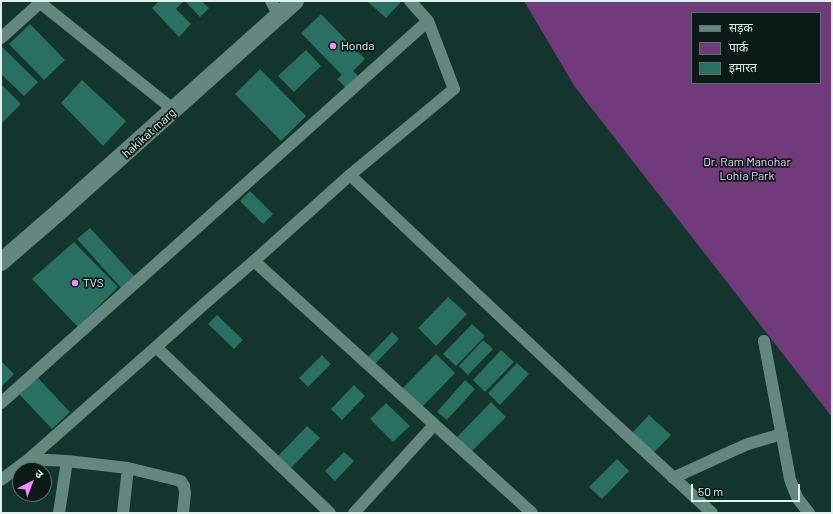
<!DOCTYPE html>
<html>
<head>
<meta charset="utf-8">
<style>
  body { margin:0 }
  #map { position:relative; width:833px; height:514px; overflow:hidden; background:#13352e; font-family:Barlow,"Noto Sans Devanagari",sans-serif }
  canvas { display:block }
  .frame { position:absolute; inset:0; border:2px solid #dff1ec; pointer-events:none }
  .legend { position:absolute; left:691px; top:12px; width:130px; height:72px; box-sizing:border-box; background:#0c1a17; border:1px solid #60706c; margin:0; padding:5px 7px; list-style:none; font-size:12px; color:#dff1ec }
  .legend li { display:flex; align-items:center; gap:8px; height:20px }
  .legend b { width:20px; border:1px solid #60706c }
  .north { position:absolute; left:12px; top:462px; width:40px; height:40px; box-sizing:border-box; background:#0c1a17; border:1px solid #60706c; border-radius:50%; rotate:42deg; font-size:11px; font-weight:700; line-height:16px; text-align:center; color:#dff1ec }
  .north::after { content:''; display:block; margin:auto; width:14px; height:18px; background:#eb8dfc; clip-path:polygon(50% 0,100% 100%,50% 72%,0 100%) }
  .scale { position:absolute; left:691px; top:484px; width:109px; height:18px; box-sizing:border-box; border:2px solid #dff1ec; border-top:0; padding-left:5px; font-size:12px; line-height:14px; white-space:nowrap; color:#dff1ec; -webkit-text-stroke:3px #0c1a17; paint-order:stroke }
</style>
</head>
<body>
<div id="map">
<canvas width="833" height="514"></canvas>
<div class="frame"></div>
<ul class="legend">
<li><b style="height:5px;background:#64877e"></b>सड़क</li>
<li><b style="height:11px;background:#713a7b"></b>पार्क</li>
<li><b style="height:11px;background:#296f62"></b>इमारत</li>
</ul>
<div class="north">उ</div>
<div class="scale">50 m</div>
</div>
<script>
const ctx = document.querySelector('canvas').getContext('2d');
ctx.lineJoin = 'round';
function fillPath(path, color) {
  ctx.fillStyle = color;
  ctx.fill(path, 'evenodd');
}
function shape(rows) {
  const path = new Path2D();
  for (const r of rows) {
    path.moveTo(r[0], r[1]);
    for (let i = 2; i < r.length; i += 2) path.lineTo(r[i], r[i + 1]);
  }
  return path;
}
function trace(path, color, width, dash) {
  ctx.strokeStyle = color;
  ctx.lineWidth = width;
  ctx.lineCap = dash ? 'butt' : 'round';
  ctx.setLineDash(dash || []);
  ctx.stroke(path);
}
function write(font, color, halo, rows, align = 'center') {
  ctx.font = font + ' Barlow,sans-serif';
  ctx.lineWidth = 3.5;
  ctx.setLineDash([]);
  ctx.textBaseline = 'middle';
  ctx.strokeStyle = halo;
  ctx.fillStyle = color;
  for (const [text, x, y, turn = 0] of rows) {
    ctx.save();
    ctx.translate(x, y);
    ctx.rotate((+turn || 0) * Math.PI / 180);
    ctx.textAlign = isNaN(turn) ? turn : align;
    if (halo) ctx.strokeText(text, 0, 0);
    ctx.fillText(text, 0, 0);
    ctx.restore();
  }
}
const green = shape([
  [524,1,832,1,832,417,575,87],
  [692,13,820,13,820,83,692,83]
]);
const building = shape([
  [159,1,184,1,176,9,191,24,179,37,152,8],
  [185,1,201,1,209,8,200,17],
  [367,1,402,1,386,18],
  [321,14,365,59,353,71,359,77,347,89,337,79,342,75,301,33],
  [30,24,65,60,44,80,9,44],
  [1,47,2,47,38,82,24,96,1,74],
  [306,50,321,66,294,92,278,76],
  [260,69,306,116,281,141,235,94],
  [82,80,126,121,103,146,61,103],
  [1,84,21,104,1,124],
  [250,191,273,214,263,224,240,201],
  [90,228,136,278,123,290,77,239],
  [74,242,118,287,78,327,32,279],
  [448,297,467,314,436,346,418,328],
  [217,315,243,340,234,349,208,324],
  [472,324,485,336,456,366,443,354],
  [392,332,399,339,374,365,367,358],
  [483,340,493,349,468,375,459,366],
  [501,350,514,362,485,392,473,380],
  [436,354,455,373,422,407,402,389],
  [322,355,331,364,308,387,299,378],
  [1,361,14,374,1,387],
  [517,363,529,374,500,405,488,393],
  [37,377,70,412,52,429,19,394],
  [465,380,475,389,447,420,437,412],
  [354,385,365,396,342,420,331,409],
  [491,402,506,417,470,453,455,439],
  [386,403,410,426,393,442,370,419],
  [649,415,671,435,652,454,631,434],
  [307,426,320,438,291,468,278,456],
  [344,452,354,461,335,481,325,471],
  [617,459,629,471,602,499,589,487]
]);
const street = shape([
  [38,1,174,110],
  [271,1,279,16],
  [1,38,42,1],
  [350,175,602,412,712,513],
  [254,261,532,513],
  [764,341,790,479,794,490,798,499,809,513],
  [156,347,330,513],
  [1,403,428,21],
  [29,459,67,461,128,468,181,481,184,486,185,493,183,513],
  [673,478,732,451,748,444,782,434],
  [1,480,29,459,156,347,202,306,254,261,350,175,454,89,428,21,410,1],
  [59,513,67,461],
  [123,513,128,468],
  [354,513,434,425]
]);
const secondary = shape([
  [1,262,61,210,295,1]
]);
const markers = [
  [333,46,4,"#eb8dfc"],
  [75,283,4,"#eb8dfc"]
];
const poiNames = [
  ["Honda",341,46],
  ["TVS",83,283]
];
const streetNames = [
  ["hakikat marg",149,133,-42]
];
const parkNames = [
  ["Dr. Ram Manohar",747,162],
  ["Lohia Park",747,176]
];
fillPath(green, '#713a7b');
fillPath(building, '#296f62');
trace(street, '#64877e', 12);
trace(secondary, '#64877e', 18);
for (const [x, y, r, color] of markers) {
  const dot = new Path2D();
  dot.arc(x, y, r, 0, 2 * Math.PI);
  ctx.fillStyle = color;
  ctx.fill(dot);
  trace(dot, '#0c1a17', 1.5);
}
write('12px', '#dff1ec', '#0c1a17', poiNames, 'left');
write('12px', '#dff1ec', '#0c1a17', streetNames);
write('12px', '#efcff4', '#0c1a17', parkNames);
</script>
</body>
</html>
